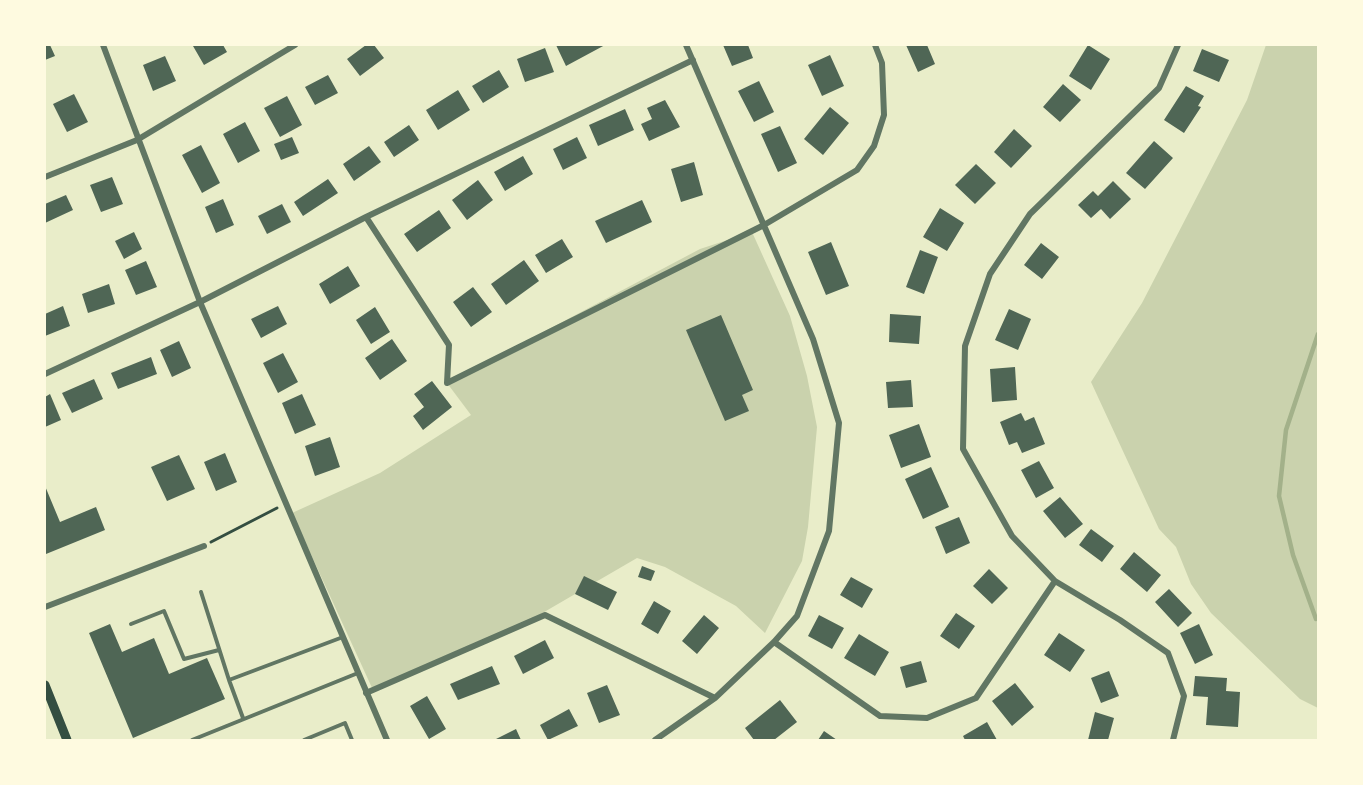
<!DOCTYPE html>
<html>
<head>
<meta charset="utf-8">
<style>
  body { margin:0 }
  #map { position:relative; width:1363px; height:785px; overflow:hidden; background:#e9edc9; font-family:Lora,serif }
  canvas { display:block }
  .frame { position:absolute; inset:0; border:46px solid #fefae0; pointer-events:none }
</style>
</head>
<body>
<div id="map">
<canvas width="1363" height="785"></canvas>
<div class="frame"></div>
</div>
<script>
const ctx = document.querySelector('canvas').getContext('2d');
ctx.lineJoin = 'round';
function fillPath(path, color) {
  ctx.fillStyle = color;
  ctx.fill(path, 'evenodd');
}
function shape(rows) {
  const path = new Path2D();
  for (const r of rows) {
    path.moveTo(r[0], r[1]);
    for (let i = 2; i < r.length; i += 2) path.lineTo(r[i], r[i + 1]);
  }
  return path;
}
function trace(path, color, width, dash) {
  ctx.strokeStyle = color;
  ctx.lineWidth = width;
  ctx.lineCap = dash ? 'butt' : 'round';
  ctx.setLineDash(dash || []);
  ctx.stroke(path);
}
const green = shape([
  [1266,45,1318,45,1318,708,1300,699,1211,613,1191,584,1176,547,1159,529,1091,382,1142,303,1247,100],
  [752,232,790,316,807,376,817,427,808,527,802,561,765,633,736,606,665,567,637,558,515,629,373,690,292,513,380,473,471,415,447,383,700,249]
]);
const stream = shape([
  [1316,619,1293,555,1279,496,1286,430,1318,334]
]);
const building = shape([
  [45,45,50,45,55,56,45,60],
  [223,45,227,52,204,65,193,46],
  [366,45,374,45,384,58,360,76,347,59],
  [556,45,605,45,566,66],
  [723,45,748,45,753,58,732,66],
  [906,45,927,45,935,64,918,72],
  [1088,45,1110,59,1091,90,1069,76],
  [545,48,554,72,525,82,517,59],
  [1202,49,1229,60,1219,82,1193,71],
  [830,55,844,86,822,96,808,65],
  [165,56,176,81,153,91,143,65],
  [499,70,509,87,483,103,472,86],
  [328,75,338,93,315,105,305,87],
  [759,81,774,112,754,122,738,91],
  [1063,84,1081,100,1060,122,1043,107],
  [1186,86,1204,96,1198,106,1201,107,1184,133,1164,120],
  [458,90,470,110,438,130,426,110],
  [74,94,88,122,67,132,53,104],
  [287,96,302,125,280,137,264,108],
  [665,100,680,127,649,141,641,124,652,119,647,108],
  [830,107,849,123,823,155,804,139],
  [625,109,634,130,598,146,589,125],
  [245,122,260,151,238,163,223,134],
  [409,125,419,140,394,157,384,142],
  [780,126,797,163,778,172,761,134],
  [1014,129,1032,146,1011,168,994,152],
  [292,137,299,153,281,160,274,144],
  [577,137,587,158,563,170,553,149],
  [1154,141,1173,158,1145,189,1126,173],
  [201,145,220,183,202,193,182,155],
  [369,146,381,162,354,181,343,164],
  [523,156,533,174,505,191,494,172],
  [694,162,703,195,681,202,671,169],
  [976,164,996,183,975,204,955,185],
  [112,177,123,204,101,212,90,185],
  [328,179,338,193,303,216,294,202],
  [478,180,493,200,467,220,452,200],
  [1113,181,1131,199,1110,219,1101,209,1091,218,1078,205,1093,191,1098,196],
  [66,195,73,210,45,223,45,204],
  [223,199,234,225,216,233,205,207],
  [642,200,652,222,606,243,595,221],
  [282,204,291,222,267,234,258,216],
  [940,208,964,223,947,251,923,237],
  [439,210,451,228,417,252,404,234],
  [134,232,142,249,124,259,115,241],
  [562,239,573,257,546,273,535,255],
  [831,242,849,286,826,295,808,252],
  [1041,243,1059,257,1042,279,1024,265],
  [920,250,938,257,924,294,906,287],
  [524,260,539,281,506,305,491,284],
  [146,261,157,287,136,295,125,270],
  [348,266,360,286,330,304,319,284],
  [109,284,115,304,88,313,82,294],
  [473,287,492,312,471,327,453,302],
  [63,306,70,326,45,336,45,314],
  [278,306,287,324,261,338,251,319],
  [375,307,390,332,371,344,356,320],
  [1009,309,1031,319,1018,350,995,340],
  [890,314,921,316,919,344,889,342],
  [721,315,753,390,742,395,749,411,725,421,686,330],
  [392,339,407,361,380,380,365,358],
  [179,341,191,368,172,377,160,350],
  [283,353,298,382,278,393,263,363],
  [151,357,157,374,118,389,111,373],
  [1015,367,1017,400,992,402,990,369],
  [94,379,103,399,72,413,62,393],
  [911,380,913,407,888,408,886,382],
  [432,381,452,407,423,430,413,416,424,407,414,394],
  [50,394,61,420,45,427,45,397],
  [302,394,316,425,295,434,282,403],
  [1021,413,1025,421,1034,417,1045,444,1022,453,1017,442,1009,445,1000,422],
  [919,424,931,457,901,468,889,435],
  [330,437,340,467,315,476,305,446],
  [225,453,237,482,216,491,204,462],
  [179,455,195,489,167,501,151,467],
  [1039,461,1054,488,1036,498,1021,470],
  [931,467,949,507,923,519,905,479],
  [45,486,60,522,96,507,105,530,46,554],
  [1060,497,1083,524,1065,538,1043,511],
  [959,517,970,543,946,554,935,527],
  [1091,529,1114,546,1102,562,1079,545],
  [1134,552,1161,575,1147,592,1120,569],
  [642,566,655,571,651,581,638,577],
  [989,569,1008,588,992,604,973,586],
  [584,576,617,592,608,610,575,594],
  [851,577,873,589,862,608,840,595],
  [1169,589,1192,613,1178,627,1155,602],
  [654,601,671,611,658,634,641,624],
  [956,613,975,626,959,649,940,636],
  [704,615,719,628,697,654,682,641],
  [819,615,844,628,832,649,808,636],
  [110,624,122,652,154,638,169,674,207,658,225,699,133,738,89,633],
  [1199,624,1213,655,1195,664,1180,633],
  [1059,633,1085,650,1070,672,1044,655],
  [859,634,889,652,875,676,844,658],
  [545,640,554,658,523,674,514,656],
  [921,661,927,682,906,688,900,667],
  [492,666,500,684,458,700,450,684],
  [1109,671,1119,696,1101,703,1091,678],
  [1195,676,1227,678,1226,691,1240,692,1238,727,1206,725,1208,697,1193,696],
  [1015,683,1034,707,1012,726,992,701],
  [607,685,620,715,599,723,587,693],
  [427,696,446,729,429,739,410,706],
  [780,700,797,722,774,740,754,740,745,728],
  [569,709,578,726,548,740,540,725],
  [1095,712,1114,718,1108,740,1088,740],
  [987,722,997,740,965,740,963,736],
  [516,729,521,740,494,740],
  [824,731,837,740,818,740]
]);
const path = shape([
  [211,542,277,508]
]);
const service = shape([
  [201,592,229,680],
  [131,624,164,611,184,659,219,650],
  [243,718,229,680,343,637],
  [192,740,358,673],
  [304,740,345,723,352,740]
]);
const minor = shape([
  [103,45,200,302,387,740],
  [45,177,137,140,295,45],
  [366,217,449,345,447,383,764,225,857,170,874,146,884,115,882,63,875,45],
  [45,374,200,302,366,217,693,60],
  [45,607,204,546],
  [774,642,880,716,927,718,976,698,1055,581],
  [366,693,545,615,715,698],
  [655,740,715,698,774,642,797,616,829,531,839,423,813,339,686,45],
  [1173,740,1184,696,1168,653,1120,620,1055,581,1012,536,963,449,965,346,990,274,1030,214,1159,88,1178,45]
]);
const secondary = shape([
  [45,685,67,740]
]);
fillPath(green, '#cad2ad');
trace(stream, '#a3b18a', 4.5);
fillPath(building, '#4f6655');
trace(path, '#344e41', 3);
trace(service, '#617663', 4);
trace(minor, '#617663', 6);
trace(secondary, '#344e41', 9);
</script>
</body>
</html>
